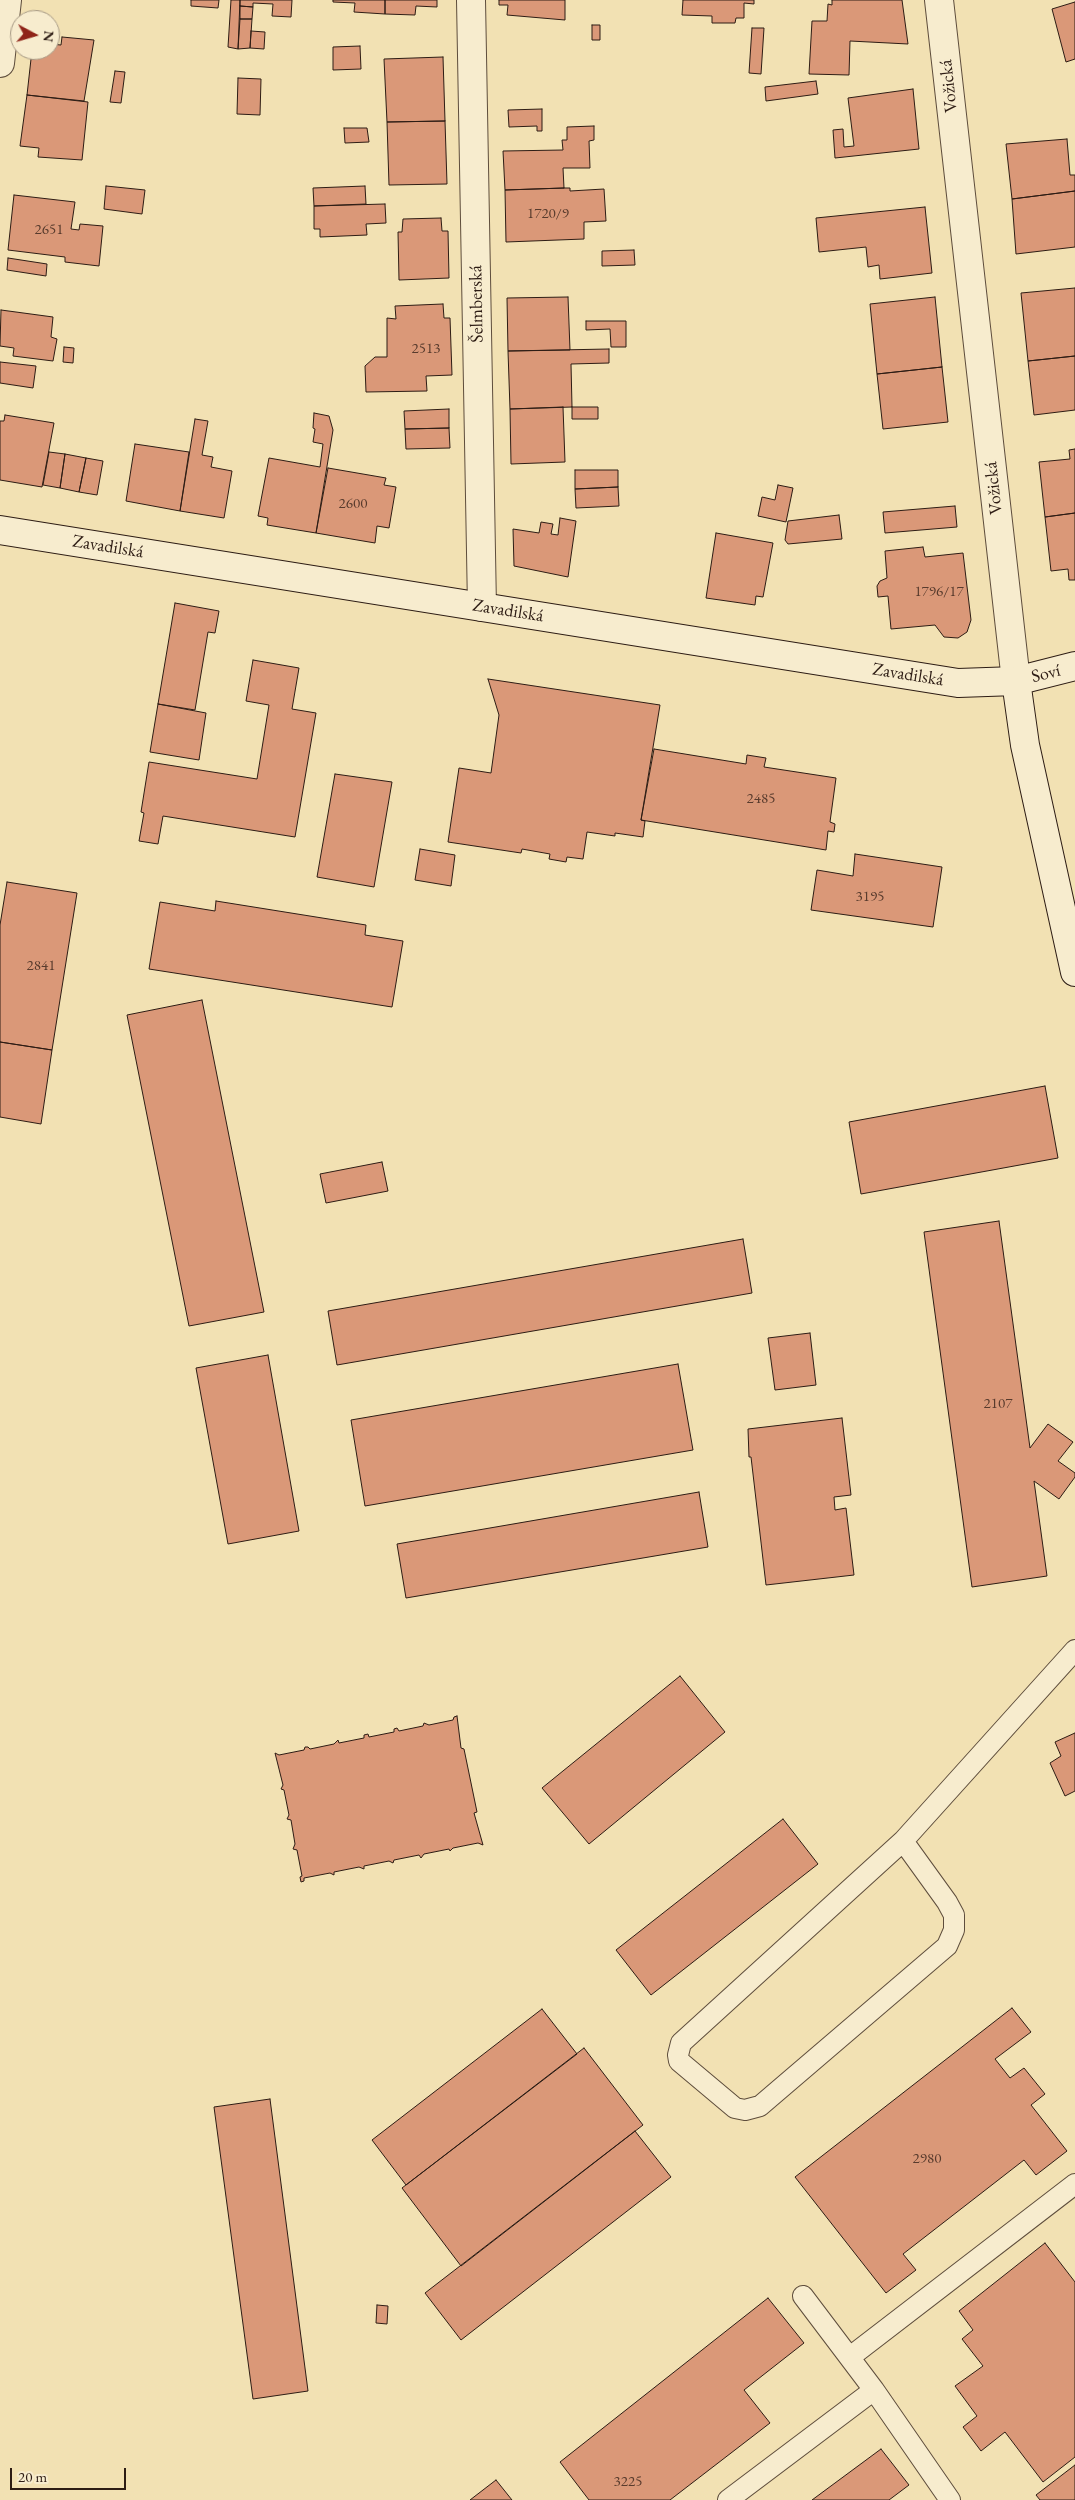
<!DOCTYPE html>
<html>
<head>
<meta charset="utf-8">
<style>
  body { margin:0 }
  #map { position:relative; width:1075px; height:2500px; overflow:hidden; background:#f2e1b3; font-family:"EB Garamond",serif }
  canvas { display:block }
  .north { position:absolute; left:10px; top:10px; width:50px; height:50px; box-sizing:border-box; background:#f7ecce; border:1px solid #a69984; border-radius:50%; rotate:96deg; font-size:14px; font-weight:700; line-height:20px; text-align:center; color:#2d1c14 }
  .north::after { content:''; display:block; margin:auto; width:18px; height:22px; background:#8f2418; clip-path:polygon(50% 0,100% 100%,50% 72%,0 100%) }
  .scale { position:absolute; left:10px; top:2468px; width:116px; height:22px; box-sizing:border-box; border:2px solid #2d1c14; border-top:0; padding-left:6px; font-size:15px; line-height:18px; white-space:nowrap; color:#2d1c14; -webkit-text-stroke:4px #f7ecce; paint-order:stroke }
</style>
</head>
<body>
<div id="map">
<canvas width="1075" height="2500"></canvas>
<div class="north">N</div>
<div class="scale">20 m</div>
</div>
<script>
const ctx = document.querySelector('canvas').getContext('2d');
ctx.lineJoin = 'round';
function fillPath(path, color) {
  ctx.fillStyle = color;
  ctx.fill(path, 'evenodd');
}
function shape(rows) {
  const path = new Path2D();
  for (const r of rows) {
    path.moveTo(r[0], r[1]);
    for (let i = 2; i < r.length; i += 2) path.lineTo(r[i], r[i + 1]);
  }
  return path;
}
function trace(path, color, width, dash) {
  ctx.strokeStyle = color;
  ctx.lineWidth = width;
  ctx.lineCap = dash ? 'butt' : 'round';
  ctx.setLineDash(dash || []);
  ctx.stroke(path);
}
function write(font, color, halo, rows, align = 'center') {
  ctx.font = font + ' "EB Garamond",serif';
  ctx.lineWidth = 4.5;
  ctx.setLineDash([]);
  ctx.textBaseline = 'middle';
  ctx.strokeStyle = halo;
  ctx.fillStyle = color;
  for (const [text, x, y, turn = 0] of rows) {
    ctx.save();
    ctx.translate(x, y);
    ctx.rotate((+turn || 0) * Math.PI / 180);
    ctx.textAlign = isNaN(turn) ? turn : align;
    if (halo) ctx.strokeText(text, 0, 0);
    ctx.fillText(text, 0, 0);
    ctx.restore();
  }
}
const building = shape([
  [191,0,219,0,218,8,191,6,191,0],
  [231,0,240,0,238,49,228,47,231,0],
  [240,0,292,0,291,17,272,16,273,4,253,3,253,7,240,6,240,0],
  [333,0,385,0,385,14,354,12,355,3,333,2,333,0],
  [385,0,437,0,437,7,416,6,415,15,385,14,385,0],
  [499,0,565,0,565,20,507,15,508,5,499,5,499,0],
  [683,0,754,0,754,4,744,3,744,18,736,18,735,23,712,23,712,16,682,15,683,0],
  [832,0,902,0,908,44,850,41,849,75,809,74,812,21,827,21,828,4,832,5,832,0],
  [1075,2,1075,59,1066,62,1052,9,1075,2],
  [240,6,253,7,252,19,240,19,240,6],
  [240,19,252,19,250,48,238,49,240,19],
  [592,25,600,25,600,40,592,40,592,25],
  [752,28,764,28,761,74,749,73,752,28],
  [251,31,265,32,264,49,250,48,251,31],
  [62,37,94,40,84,101,27,95,32,50,50,50,50,44,61,45,62,37],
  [360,46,361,69,333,70,333,47,360,46],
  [443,57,445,121,387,122,384,59,443,57],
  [115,71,125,72,121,103,110,102,115,71],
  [238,78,261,79,260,115,237,114,238,78],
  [816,81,818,94,766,101,765,87,816,81],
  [913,89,919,149,835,158,833,130,843,129,844,147,854,146,848,98,913,89],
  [27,95,88,102,82,160,38,157,39,148,20,146,27,95],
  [542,109,542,131,537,131,537,126,509,127,508,110,542,109],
  [445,121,447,184,389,185,387,122,445,121],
  [594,126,594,140,589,141,590,168,563,168,564,188,505,190,503,151,563,150,562,140,567,140,567,127,594,126],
  [344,128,367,128,369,142,345,143,344,128],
  [1067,139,1070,175,1075,175,1075,191,1012,199,1006,144,1067,139],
  [106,186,145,190,142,214,104,209,106,186],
  [365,186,366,204,314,206,313,188,365,186],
  [564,188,570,188,570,191,604,189,606,221,584,222,584,239,506,242,505,190,564,188],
  [1075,191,1075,247,1016,254,1012,199,1075,191],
  [14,195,75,202,71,229,79,230,80,224,103,226,99,266,65,262,65,257,8,250,14,195],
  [385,204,386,223,366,224,367,235,320,237,320,229,314,229,314,206,385,204],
  [925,207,932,273,880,279,879,265,868,267,866,247,819,252,816,218,925,207],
  [441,218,442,231,448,231,449,278,399,280,398,232,402,232,403,219,441,218],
  [634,250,635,265,602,266,602,251,634,250],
  [8,258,47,264,46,276,7,270,8,258],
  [1075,288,1075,356,1028,361,1021,293,1075,288],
  [568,297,570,350,508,351,507,298,568,297],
  [935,297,942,367,877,374,870,304,935,297],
  [443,304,444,318,450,318,452,375,426,376,427,391,366,392,365,366,375,357,387,357,387,318,396,319,395,306,443,304],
  [1,310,53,317,51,337,57,339,53,361,13,356,14,348,0,346,1,310],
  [586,321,626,321,626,347,611,347,610,329,586,330,586,321],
  [64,347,74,348,73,363,63,362,64,347],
  [609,349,609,363,571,364,572,407,510,409,508,351,609,349],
  [1075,356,1075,410,1034,415,1028,361,1075,356],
  [0,362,36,366,33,388,0,383,0,362],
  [942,367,948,422,883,429,877,374,942,367],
  [563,407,565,462,511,464,510,409,563,407],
  [572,407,598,407,598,419,572,419,572,407],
  [449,409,449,428,405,429,404,411,449,409],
  [314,413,329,416,333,430,316,533,267,525,268,518,258,516,269,458,320,467,323,444,313,442,315,429,313,428,314,413],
  [5,415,54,423,42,487,0,480,0,421,4,421,5,415],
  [195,419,208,421,202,455,213,457,211,467,232,471,224,518,180,511,195,419],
  [449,428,450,448,406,449,405,429,449,428],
  [135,444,189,452,180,511,126,501,135,444],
  [1075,449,1075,513,1045,517,1039,462,1070,459,1069,450,1075,449],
  [49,452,65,454,60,488,43,485,49,452],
  [65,454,86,458,79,492,60,488,65,454],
  [86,458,103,461,97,495,79,492,86,458],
  [328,468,386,478,384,485,396,487,389,528,377,526,375,543,316,533,328,468],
  [575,470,618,470,618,487,575,489,575,470],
  [778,485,793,488,786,522,758,516,762,497,775,500,778,485],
  [618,487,619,506,576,508,575,489,618,487],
  [955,506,957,527,885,533,883,512,955,506],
  [1075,513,1075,580,1069,580,1068,569,1051,571,1045,517,1075,513],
  [839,515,842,539,788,544,785,540,788,521,839,515],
  [560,518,576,521,568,577,514,566,513,529,539,533,541,522,553,524,551,534,558,535,560,518],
  [716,533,773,543,763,597,756,596,755,605,706,598,716,533],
  [923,547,925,557,963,553,971,620,967,632,958,638,944,637,935,625,891,629,888,596,878,597,877,586,880,581,887,578,885,551,923,547],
  [175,603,219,611,215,633,208,632,195,710,158,704,175,603],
  [253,660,299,668,292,709,316,713,295,837,163,816,158,844,139,841,144,813,141,812,149,762,257,779,269,705,246,701,253,660],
  [488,679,660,705,641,820,645,821,643,837,615,833,615,836,587,832,583,859,567,857,566,862,549,859,550,854,522,849,521,853,448,842,459,768,491,773,499,715,488,679],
  [158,704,206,713,199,760,150,752,158,704],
  [654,749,746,764,747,755,766,758,764,767,836,778,830,822,835,824,834,832,828,831,826,850,641,820,654,749],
  [335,774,392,782,374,887,317,877,335,774],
  [420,849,455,855,451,886,415,880,420,849],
  [855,854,942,867,933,927,811,910,817,870,853,876,855,854],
  [7,882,77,893,52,1050,0,1042,0,925,7,882],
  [216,901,366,925,365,935,403,941,392,1007,149,969,160,902,215,911,216,901],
  [202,1000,264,1312,189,1326,127,1015,202,1000],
  [0,1042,52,1050,41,1124,0,1117,0,1042],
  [1045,1086,1058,1158,861,1194,849,1122,1045,1086],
  [382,1162,388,1191,326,1203,320,1174,382,1162],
  [999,1221,1030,1448,1048,1424,1073,1442,1058,1461,1075,1473,1075,1477,1059,1499,1034,1481,1047,1576,972,1587,924,1232,999,1221],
  [743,1239,752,1293,337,1365,328,1311,743,1239],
  [810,1333,816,1385,775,1390,768,1338,810,1333],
  [268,1355,299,1531,228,1544,196,1368,268,1355],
  [678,1364,693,1450,365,1506,351,1420,678,1364],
  [842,1418,851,1495,834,1497,835,1510,846,1508,854,1575,766,1585,751,1457,749,1457,748,1429,842,1418],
  [699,1492,708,1547,406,1598,397,1544,699,1492],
  [680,1676,725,1732,589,1844,542,1788,680,1676],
  [457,1716,461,1748,464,1749,477,1812,474,1813,483,1845,478,1843,453,1848,450,1851,449,1849,424,1854,421,1858,419,1855,394,1860,393,1863,389,1861,364,1866,364,1869,359,1867,334,1872,334,1875,330,1873,304,1878,304,1881,301,1882,300,1877,302,1876,297,1850,293,1849,295,1844,291,1820,287,1819,289,1815,284,1790,281,1789,283,1785,275,1753,279,1755,304,1750,305,1747,308,1747,310,1749,334,1744,338,1740,339,1743,364,1738,364,1735,368,1734,369,1737,394,1732,394,1729,397,1728,399,1731,423,1726,424,1723,429,1725,453,1720,454,1717,457,1716],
  [1075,1733,1075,1791,1065,1796,1050,1763,1061,1756,1055,1742,1075,1733],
  [783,1819,818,1864,651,1995,616,1950,783,1819],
  [1012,2008,1031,2032,995,2059,1010,2078,1024,2068,1045,2094,1031,2105,1067,2151,1036,2175,1024,2160,903,2254,916,2270,886,2293,795,2177,1012,2008],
  [542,2009,577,2054,406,2185,372,2140,542,2009],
  [584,2048,643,2125,461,2266,402,2188,584,2048],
  [270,2099,308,2391,253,2399,214,2107,270,2099],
  [635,2131,671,2177,461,2340,425,2293,635,2131],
  [1045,2243,1075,2282,1075,2457,1043,2482,1005,2432,981,2451,963,2427,977,2416,955,2386,983,2366,962,2339,973,2330,959,2311,1045,2243],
  [768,2298,804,2343,744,2390,770,2423,670,2500,589,2500,560,2462,768,2298],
  [377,2305,388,2306,387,2324,376,2323,377,2305],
  [881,2449,909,2485,889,2500,812,2500,881,2449],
  [1075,2465,1075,2500,1040,2500,1036,2495,1075,2465],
  [496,2480,512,2500,470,2500,496,2480]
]);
const service = shape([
  [903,1841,947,1902,954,1915,954,1930,947,1946,760,2106,745,2110,735,2108,679,2061,678,2055,681,2043,903,1841,1075,1650],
  [803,2296,874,2390,950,2500],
  [850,2357,1075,2184],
  [728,2500,874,2390]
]);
const minor = shape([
  [471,0,482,607],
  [939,0,1016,681],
  [0,63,7,0]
]);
const secondary = shape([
  [0,530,958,683,1016,681,1075,666],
  [1016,681,1025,745,1075,972]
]);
const numberNames = [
  ["1720/9",548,214],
  ["2651",49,230],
  ["2513",426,349],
  ["2600",353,504],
  ["1796/17",939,592],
  ["2485",761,799],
  ["3195",870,897],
  ["2841",41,966],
  ["2107",998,1404],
  ["2980",927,2159],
  ["3225",628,2482]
];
const streetNames = [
  ["Vožická",949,86,-96],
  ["Šelmberská",477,304,-91],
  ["Vožická",994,488,-96],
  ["Zavadilská",108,547,9],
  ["Zavadilská",508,611,9],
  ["Soví",1046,674,-14],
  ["Zavadilská",908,675,9]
];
fillPath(building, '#da9878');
trace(building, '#2d1c14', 1);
trace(service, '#5e4d3c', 22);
trace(minor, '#5e4d3c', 30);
trace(secondary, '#2d1c14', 30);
trace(service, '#f7ecce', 20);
trace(minor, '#f7ecce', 28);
trace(secondary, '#f7ecce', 28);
write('15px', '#583b2d', null, numberNames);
write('18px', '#2d1c14', '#f7ecce', streetNames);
</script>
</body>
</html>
